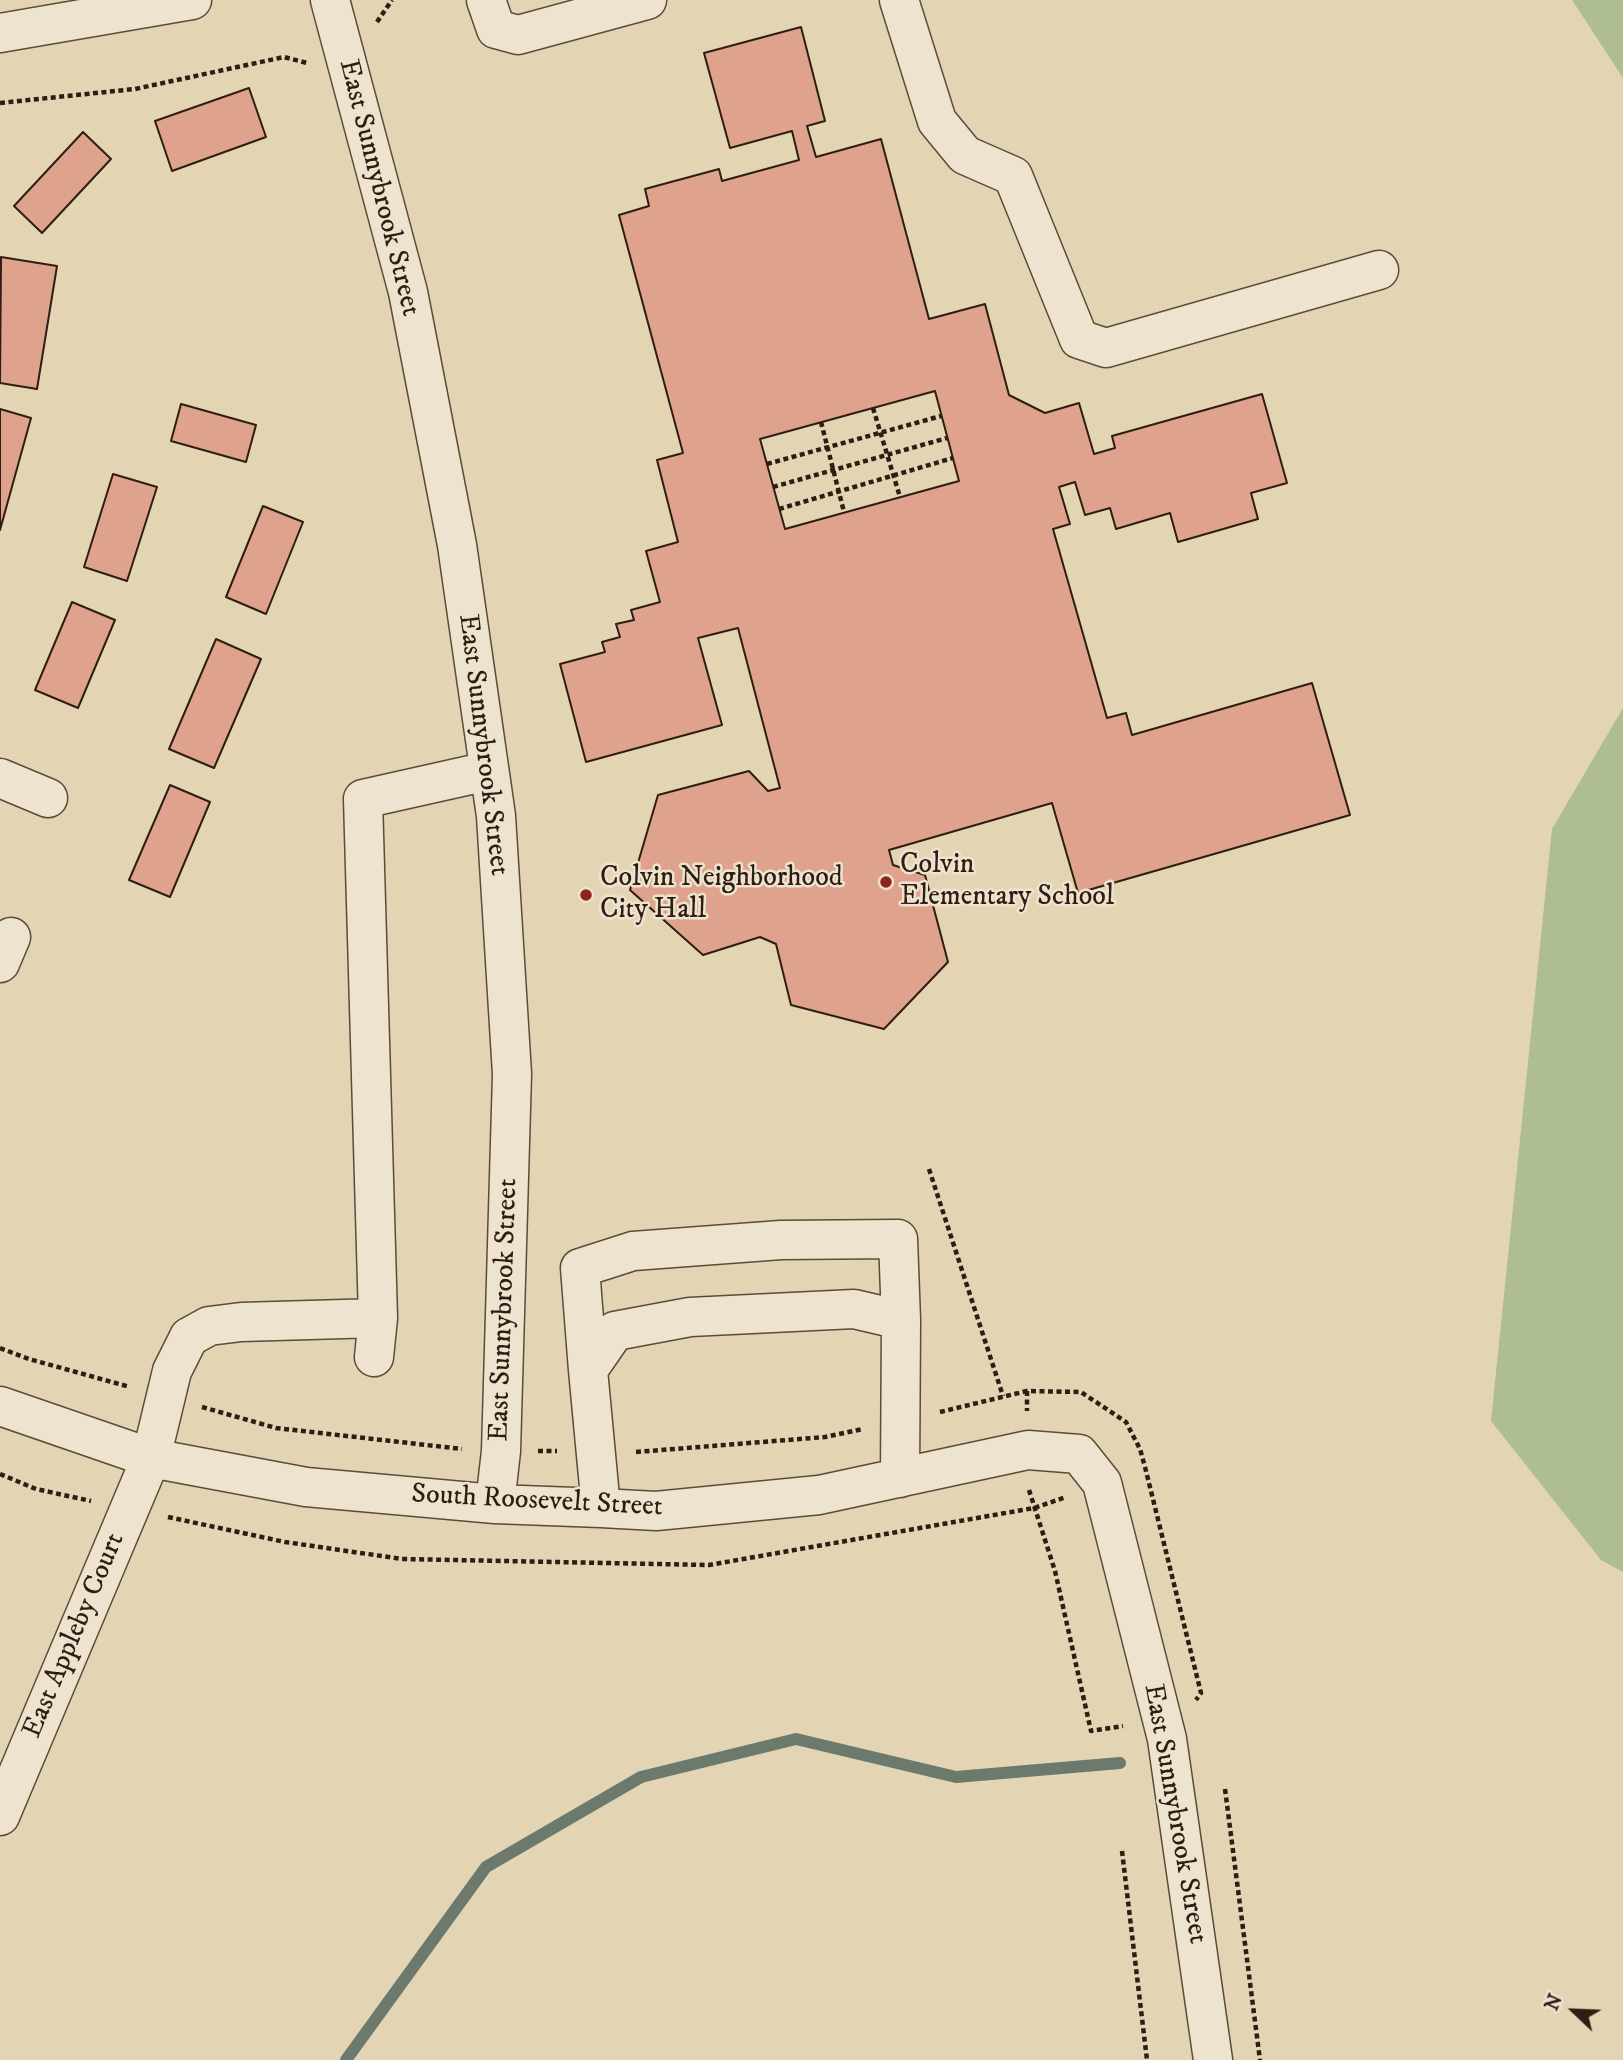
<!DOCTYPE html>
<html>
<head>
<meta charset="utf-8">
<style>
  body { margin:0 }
  #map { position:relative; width:1623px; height:2060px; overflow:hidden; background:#e3d4b3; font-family:"IM FELL DW Pica",serif }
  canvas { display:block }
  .north { position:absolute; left:1539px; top:1976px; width:70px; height:70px; -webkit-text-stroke:5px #ede3ce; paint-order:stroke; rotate:293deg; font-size:19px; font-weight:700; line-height:28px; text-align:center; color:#2e1d13 }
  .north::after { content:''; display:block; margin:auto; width:24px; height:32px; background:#2e1d13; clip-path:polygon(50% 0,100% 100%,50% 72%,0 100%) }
</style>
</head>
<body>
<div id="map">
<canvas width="1623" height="2060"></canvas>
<div class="north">N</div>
</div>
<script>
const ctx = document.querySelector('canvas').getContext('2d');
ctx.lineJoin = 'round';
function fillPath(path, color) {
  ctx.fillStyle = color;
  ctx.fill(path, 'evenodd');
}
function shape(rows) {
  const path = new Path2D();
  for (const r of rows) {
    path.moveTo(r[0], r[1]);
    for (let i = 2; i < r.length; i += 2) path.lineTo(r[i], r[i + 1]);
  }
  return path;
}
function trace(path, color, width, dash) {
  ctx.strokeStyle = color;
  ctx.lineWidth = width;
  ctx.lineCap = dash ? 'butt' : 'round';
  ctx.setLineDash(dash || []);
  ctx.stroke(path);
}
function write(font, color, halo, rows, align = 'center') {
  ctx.font = font + ' "IM FELL DW Pica",serif';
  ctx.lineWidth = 5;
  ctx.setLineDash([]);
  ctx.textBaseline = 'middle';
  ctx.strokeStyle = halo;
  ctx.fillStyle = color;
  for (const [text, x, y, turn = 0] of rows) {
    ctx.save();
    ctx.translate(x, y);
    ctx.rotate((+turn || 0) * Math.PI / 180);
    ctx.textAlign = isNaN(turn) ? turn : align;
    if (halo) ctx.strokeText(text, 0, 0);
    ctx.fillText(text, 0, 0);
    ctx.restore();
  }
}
const green = shape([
  [1572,0,1623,0,1623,78],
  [1623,708,1623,1572,1601,1560,1491,1421,1552,829]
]);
const stream = shape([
  [346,2060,486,1867,641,1777,796,1739,956,1777,1120,1763]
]);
const building = shape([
  [801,27,825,121,807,126,816,157,881,139,929,319,985,304,1009,395,1045,413,1079,403,1094,454,1115,448,1112,436,1262,394,1287,483,1251,493,1258,519,1178,542,1170,513,1116,529,1110,508,1085,515,1075,482,1059,487,1070,524,1053,529,1107,718,1126,713,1132,735,1312,683,1350,815,1078,893,1052,803,889,850,893,865,925,875,948,962,884,1029,791,1005,776,944,760,937,703,955,630,890,658,795,749,771,768,791,780,788,738,628,698,638,722,725,586,762,560,664,605,652,602,642,620,637,616,624,634,620,631,610,660,602,646,551,678,542,657,460,683,453,619,215,649,206,645,189,719,169,722,181,799,160,792,131,730,148,704,53,801,27],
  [935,391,959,481,785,529,760,439,935,391],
  [249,88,266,137,172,171,155,121,249,88],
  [83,132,111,159,42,233,14,206,83,132],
  [1,257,57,266,37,389,0,383,1,257],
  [181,404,256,425,246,462,171,441,181,404],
  [0,409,31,418,0,530,0,409],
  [113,474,157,487,127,581,84,567,113,474],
  [263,506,303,522,266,614,226,597,263,506],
  [72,602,115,620,78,708,35,690,72,602],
  [216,639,261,659,214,768,169,749,216,639],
  [170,785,210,802,170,897,129,880,170,785]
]);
const path = shape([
  [377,22,392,0],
  [0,103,135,89,284,57,307,63],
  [873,408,900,497],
  [821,422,844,512],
  [767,464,941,416],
  [773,487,947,438],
  [779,509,953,458],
  [929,1169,1003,1396],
  [0,1348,29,1359,130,1387],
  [1027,1391,1027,1411],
  [202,1407,276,1428,462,1449],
  [940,1412,1027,1391,1081,1392,1126,1422,1140,1449,1145,1467,1201,1693,1196,1700],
  [538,1451,557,1451],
  [636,1452,825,1437,863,1429],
  [0,1474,36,1489,91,1501],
  [1029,1490,1055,1571,1091,1731,1123,1726],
  [168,1517,285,1542,402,1559,709,1565,1034,1508,1066,1497],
  [1225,1789,1260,2060],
  [1122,1851,1147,2060]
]);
const minor = shape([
  [330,0,408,292,457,545,496,816,512,1074,501,1451,495,1504],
  [486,0,496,29,518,35,647,0],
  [899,0,937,121,965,155,1013,176,1079,339,1106,348,1379,270],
  [0,33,192,0],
  [0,778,48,798],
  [0,963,11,937],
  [374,1357,378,1318,363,799,488,771],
  [588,1370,580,1268,633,1251,781,1240,898,1239,901,1320],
  [0,1406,151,1458,306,1487,495,1504,601,1508,656,1511,819,1495,1028,1450,1079,1454,1102,1483,1167,1739,1213,2060],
  [601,1508,588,1370,615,1331,690,1317,854,1309,901,1320,900,1478],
  [0,1816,151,1458,172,1371,189,1337,209,1326,241,1322,378,1318]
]);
const markers = [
  [886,882,7,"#8f2418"],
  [586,895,7,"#8f2418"]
];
const streetNames = [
  ["East Sunnybrook Street",378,188,76],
  ["East Sunnybrook Street",482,745,83],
  ["East Sunnybrook Street",505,1310,-88],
  ["South Roosevelt Street",537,1502,3],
  ["East Appleby Court",75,1636,-67],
  ["East Sunnybrook Street",1174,1814,80]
];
const poiNames = [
  ["Colvin",900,866],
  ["Elementary School",900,898],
  ["Colvin Neighborhood",600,879],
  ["City Hall",600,911]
];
fillPath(green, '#afbe90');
trace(stream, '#6c7a6d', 12);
fillPath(building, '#dfa28c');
trace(building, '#2e1d13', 2);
trace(minor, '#5b4b3b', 41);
trace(path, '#2e1d13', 4.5, [5, 3.5]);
trace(minor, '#ede3ce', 38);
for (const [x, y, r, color] of markers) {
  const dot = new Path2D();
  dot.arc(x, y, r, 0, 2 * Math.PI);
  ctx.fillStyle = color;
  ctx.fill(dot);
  trace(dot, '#ede3ce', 2.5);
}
write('28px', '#2e1d13', '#ede3ce', streetNames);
write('28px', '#2e1d13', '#ede3ce', poiNames, 'left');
</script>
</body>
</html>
